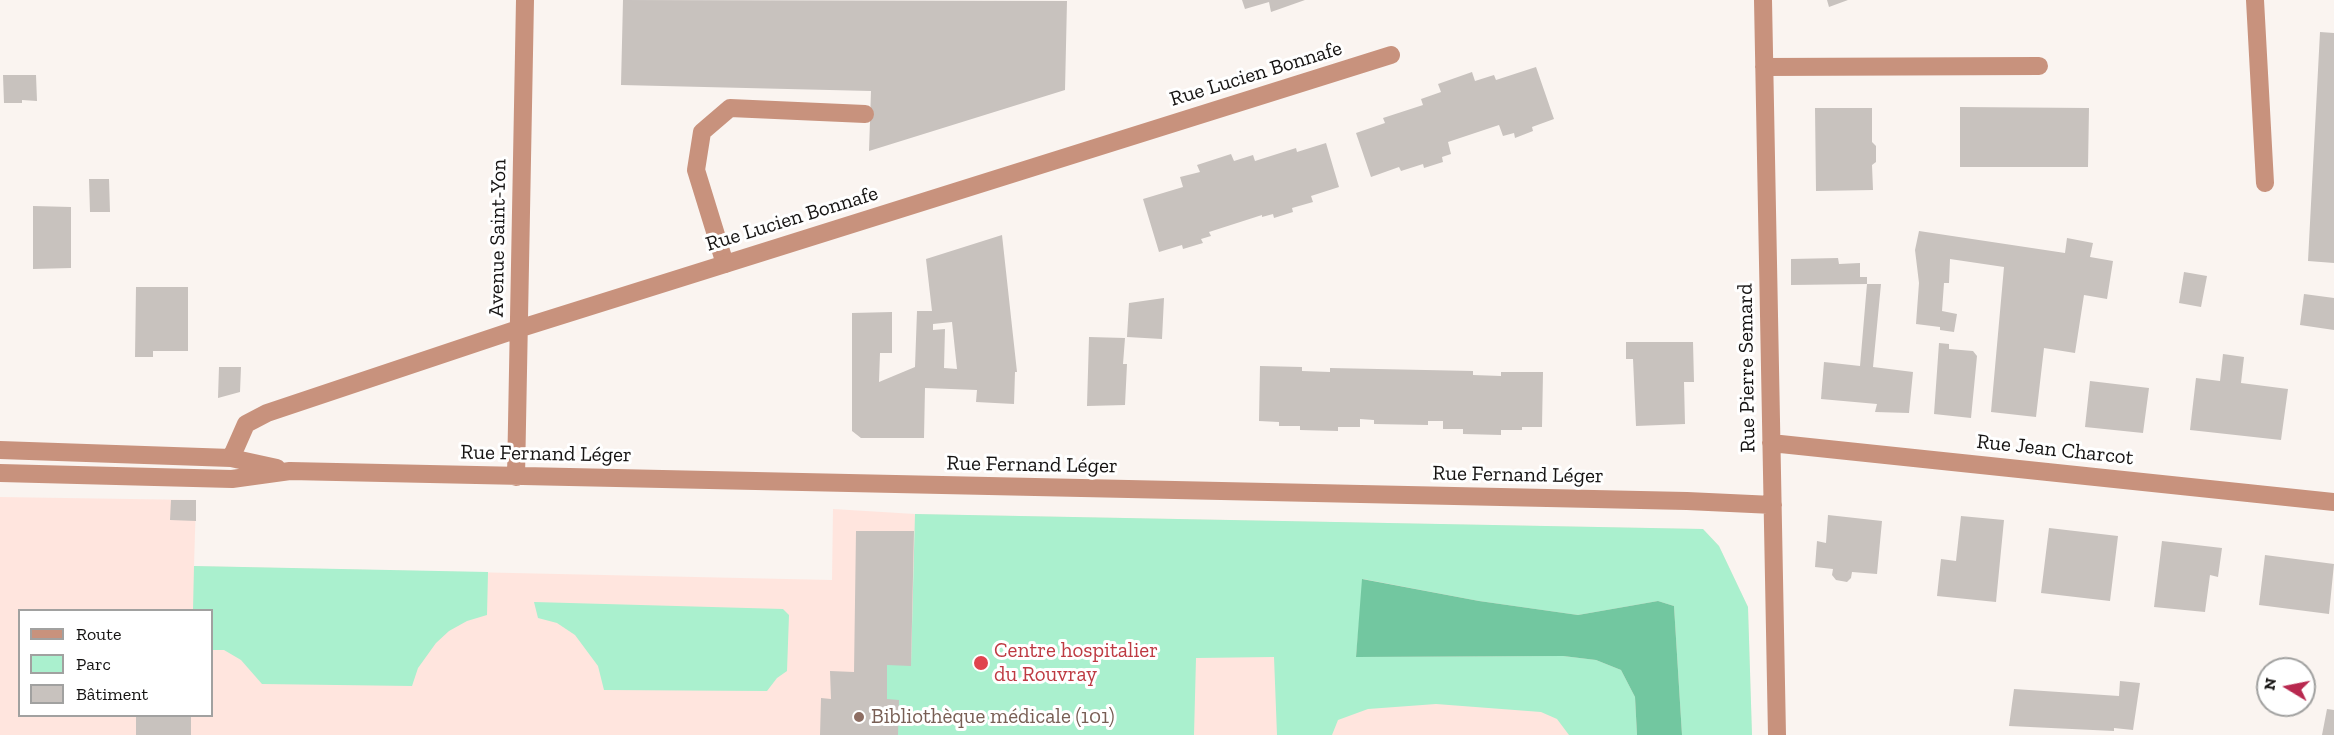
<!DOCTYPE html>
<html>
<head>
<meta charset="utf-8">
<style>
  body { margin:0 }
  #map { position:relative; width:2334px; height:735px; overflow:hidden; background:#faf4f0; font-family:"Zilla Slab",serif }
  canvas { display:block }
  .legend { position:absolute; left:18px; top:609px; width:195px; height:108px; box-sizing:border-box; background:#fff; border:2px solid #a1a1a0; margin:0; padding:8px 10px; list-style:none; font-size:18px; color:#151312 }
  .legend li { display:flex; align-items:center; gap:12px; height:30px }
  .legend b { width:30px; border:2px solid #a1a1a0 }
  .north { position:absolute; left:2256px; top:657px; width:60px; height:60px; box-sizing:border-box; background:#fff; border:2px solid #a1a1a0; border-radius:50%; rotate:280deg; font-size:16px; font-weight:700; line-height:24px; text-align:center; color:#151312 }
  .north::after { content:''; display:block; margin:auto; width:21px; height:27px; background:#b8284f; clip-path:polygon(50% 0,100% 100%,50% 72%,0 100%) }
</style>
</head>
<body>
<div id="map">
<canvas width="2334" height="735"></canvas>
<ul class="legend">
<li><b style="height:8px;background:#c8927d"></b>Route</li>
<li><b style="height:16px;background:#aaf0ce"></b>Parc</li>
<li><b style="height:16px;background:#c8c2be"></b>Bâtiment</li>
</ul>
<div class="north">N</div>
</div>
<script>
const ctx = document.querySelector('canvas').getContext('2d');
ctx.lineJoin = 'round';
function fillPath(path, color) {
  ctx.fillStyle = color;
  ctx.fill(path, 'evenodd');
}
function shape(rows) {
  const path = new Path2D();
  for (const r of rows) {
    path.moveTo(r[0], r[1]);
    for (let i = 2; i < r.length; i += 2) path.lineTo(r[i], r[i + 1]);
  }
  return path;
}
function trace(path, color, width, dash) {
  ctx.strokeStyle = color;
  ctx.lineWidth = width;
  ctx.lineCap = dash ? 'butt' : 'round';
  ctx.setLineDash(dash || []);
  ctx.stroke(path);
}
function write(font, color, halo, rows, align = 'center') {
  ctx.font = font + ' "Zilla Slab",serif';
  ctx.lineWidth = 6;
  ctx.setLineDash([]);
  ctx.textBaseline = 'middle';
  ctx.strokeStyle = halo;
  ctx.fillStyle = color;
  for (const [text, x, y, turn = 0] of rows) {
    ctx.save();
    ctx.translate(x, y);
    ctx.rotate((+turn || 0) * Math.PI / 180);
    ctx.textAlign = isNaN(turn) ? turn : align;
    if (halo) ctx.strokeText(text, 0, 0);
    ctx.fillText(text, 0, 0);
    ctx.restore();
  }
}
const medical = shape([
  [0,497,196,500,194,566,832,580,833,509,915,514,1703,529,1719,546,1748,607,1752,735,0,735],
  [20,610,212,610,212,716,20,716]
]);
const green = shape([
  [915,514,1703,529,1719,546,1748,607,1752,735,1682,735,1674,606,1658,601,1578,615,1479,601,1363,579,1356,657,1563,656,1596,660,1621,670,1635,697,1637,735,1569,735,1557,719,1541,712,1436,704,1368,709,1338,720,1332,735,1277,735,1274,657,1196,658,1194,735,898,735,887,699,887,665,911,665],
  [194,566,488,572,487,615,467,621,449,631,436,643,418,668,412,686,262,684,241,660,224,650,212,650,212,610,193,610],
  [534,602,783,609,789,615,787,671,777,678,767,691,604,690,598,666,575,635,557,623,538,618]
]);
const forest = shape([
  [1362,579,1479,601,1578,615,1658,601,1674,606,1682,735,1637,735,1635,697,1621,670,1596,660,1563,656,1356,657]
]);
const building = shape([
  [623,0,1067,1,1065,90,869,151,871,91,621,85],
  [1242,0,1305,0,1271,12,1269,2,1245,9],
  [1827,0,1848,0,1829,7],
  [2320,32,2334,33,2334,263,2308,261],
  [1536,67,1554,119,1532,127,1533,131,1515,138,1514,133,1503,136,1499,125,1448,142,1451,154,1442,157,1443,162,1424,168,1423,164,1401,171,1399,167,1371,177,1356,133,1385,123,1383,118,1423,105,1421,99,1441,92,1438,84,1472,72,1475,81,1494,75,1496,80],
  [3,75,36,75,37,101,22,100,22,103,4,103],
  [1960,107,2089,108,2088,167,1960,167],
  [1815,108,1872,108,1872,142,1876,146,1876,162,1872,165,1873,190,1816,191],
  [1326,143,1339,187,1311,196,1313,202,1292,208,1293,212,1274,218,1273,214,1262,217,1262,215,1209,232,1211,236,1201,239,1203,243,1183,249,1182,245,1159,252,1143,199,1183,187,1180,177,1200,172,1197,165,1231,154,1234,161,1253,155,1255,161,1296,148,1297,152],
  [89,179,109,179,110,212,90,212],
  [33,206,71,207,71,268,33,269],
  [1919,231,2065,253,2067,238,2093,243,2090,257,2113,261,2107,299,2084,295,2075,353,2044,348,2036,417,1991,412,2004,267,1950,259,1949,283,1944,283,1942,311,1957,314,1954,332,1940,330,1940,327,1916,324,1919,283,1915,250],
  [1002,235,1017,372,1015,372,1014,404,976,402,977,390,925,388,924,438,861,438,852,431,852,313,892,312,892,353,880,353,879,382,915,367,917,311,932,311,926,259],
  [952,322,957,369,944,368,945,329,933,330,933,324],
  [1838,258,1839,264,1860,263,1860,277,1867,277,1867,284,1791,285,1791,259],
  [2184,272,2207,276,2201,307,2179,303],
  [1867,284,1881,284,1873,367,1913,372,1909,413,1875,412,1877,404,1821,399,1824,362,1860,366],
  [136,287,188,287,188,351,153,351,153,357,135,357],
  [2304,294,2334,298,2334,330,2300,325],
  [1164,298,1162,339,1127,337,1129,303],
  [1089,337,1125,338,1123,364,1127,364,1125,405,1087,406],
  [1626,342,1693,342,1694,382,1684,382,1685,424,1636,426,1633,359,1626,359],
  [1939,343,1949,344,1949,349,1973,351,1977,356,1971,418,1934,414],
  [2223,354,2244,357,2241,383,2288,389,2281,440,2190,430,2196,378,2220,381],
  [1260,366,1302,367,1302,371,1330,372,1330,368,1473,371,1473,375,1501,376,1501,372,1543,372,1542,427,1522,427,1522,430,1501,430,1501,435,1463,434,1463,429,1443,429,1443,421,1428,421,1428,425,1374,424,1374,420,1360,419,1360,427,1338,427,1338,431,1300,430,1300,426,1279,426,1279,422,1259,421],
  [219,367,241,367,240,392,218,398],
  [2090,381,2149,388,2143,433,2085,427],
  [171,500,196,500,196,521,170,520],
  [1828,515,1882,521,1877,574,1852,572,1851,578,1847,582,1836,580,1832,575,1833,569,1815,567,1817,541,1826,543],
  [1961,516,2004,520,1996,602,1937,596,1941,559,1956,561],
  [2049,528,2118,536,2110,601,2041,593],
  [856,531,914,531,911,666,887,665,887,699,899,700,898,735,820,735,821,698,831,699,830,671,854,672],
  [2162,541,2222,548,2218,577,2210,575,2205,612,2154,607],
  [2265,555,2334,564,2329,614,2259,605],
  [2120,681,2140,683,2133,730,2114,728,2114,731,2009,726,2014,689,2119,696],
  [2327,709,2334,710,2334,735,2322,735],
  [136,716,191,716,191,735,136,735]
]);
const lane = shape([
  [725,264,696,170,702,132,730,108,865,114]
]);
const street = shape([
  [1763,0,1777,735],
  [2255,0,2265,183],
  [1764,67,2039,66],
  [1771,443,2334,502],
  [0,450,231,458,277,468],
  [231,458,246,424,267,413,518,329,1391,55],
  [0,473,232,479,290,471,1687,501,1773,505],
  [516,477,525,0]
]);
const markers = [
  [981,663,8,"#e0444e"],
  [859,717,6,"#8d6e63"]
];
const streetNames = [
  ["Rue Lucien Bonnafe",1256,74,-17],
  ["Rue Lucien Bonnafe",792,219,-17],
  ["Avenue Saint-Yon",498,238,-89],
  ["Rue Pierre Semard",1747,368,-91],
  ["Rue Jean Charcot",2055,450,6],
  ["Rue Fernand Léger",546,454,1],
  ["Rue Fernand Léger",1032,465,1],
  ["Rue Fernand Léger",1518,475,1]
];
const healthNames = [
  ["Centre hospitalier",994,651],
  ["du Rouvray",994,675]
];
const educationNames = [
  ["Bibliothèque médicale (101)",871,717]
];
fillPath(medical, '#ffe5de');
fillPath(green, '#aaf0ce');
fillPath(forest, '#72c7a0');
fillPath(building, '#c8c2be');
trace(lane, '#c8927d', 18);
trace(street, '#c8927d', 18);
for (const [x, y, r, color] of markers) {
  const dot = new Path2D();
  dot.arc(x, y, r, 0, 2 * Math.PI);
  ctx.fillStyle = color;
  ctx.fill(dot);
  trace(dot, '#fff', 2);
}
write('21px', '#151312', '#fff', streetNames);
write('21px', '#be3a42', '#fff', healthNames, 'left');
write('21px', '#785e54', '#fff', educationNames, 'left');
</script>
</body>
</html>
